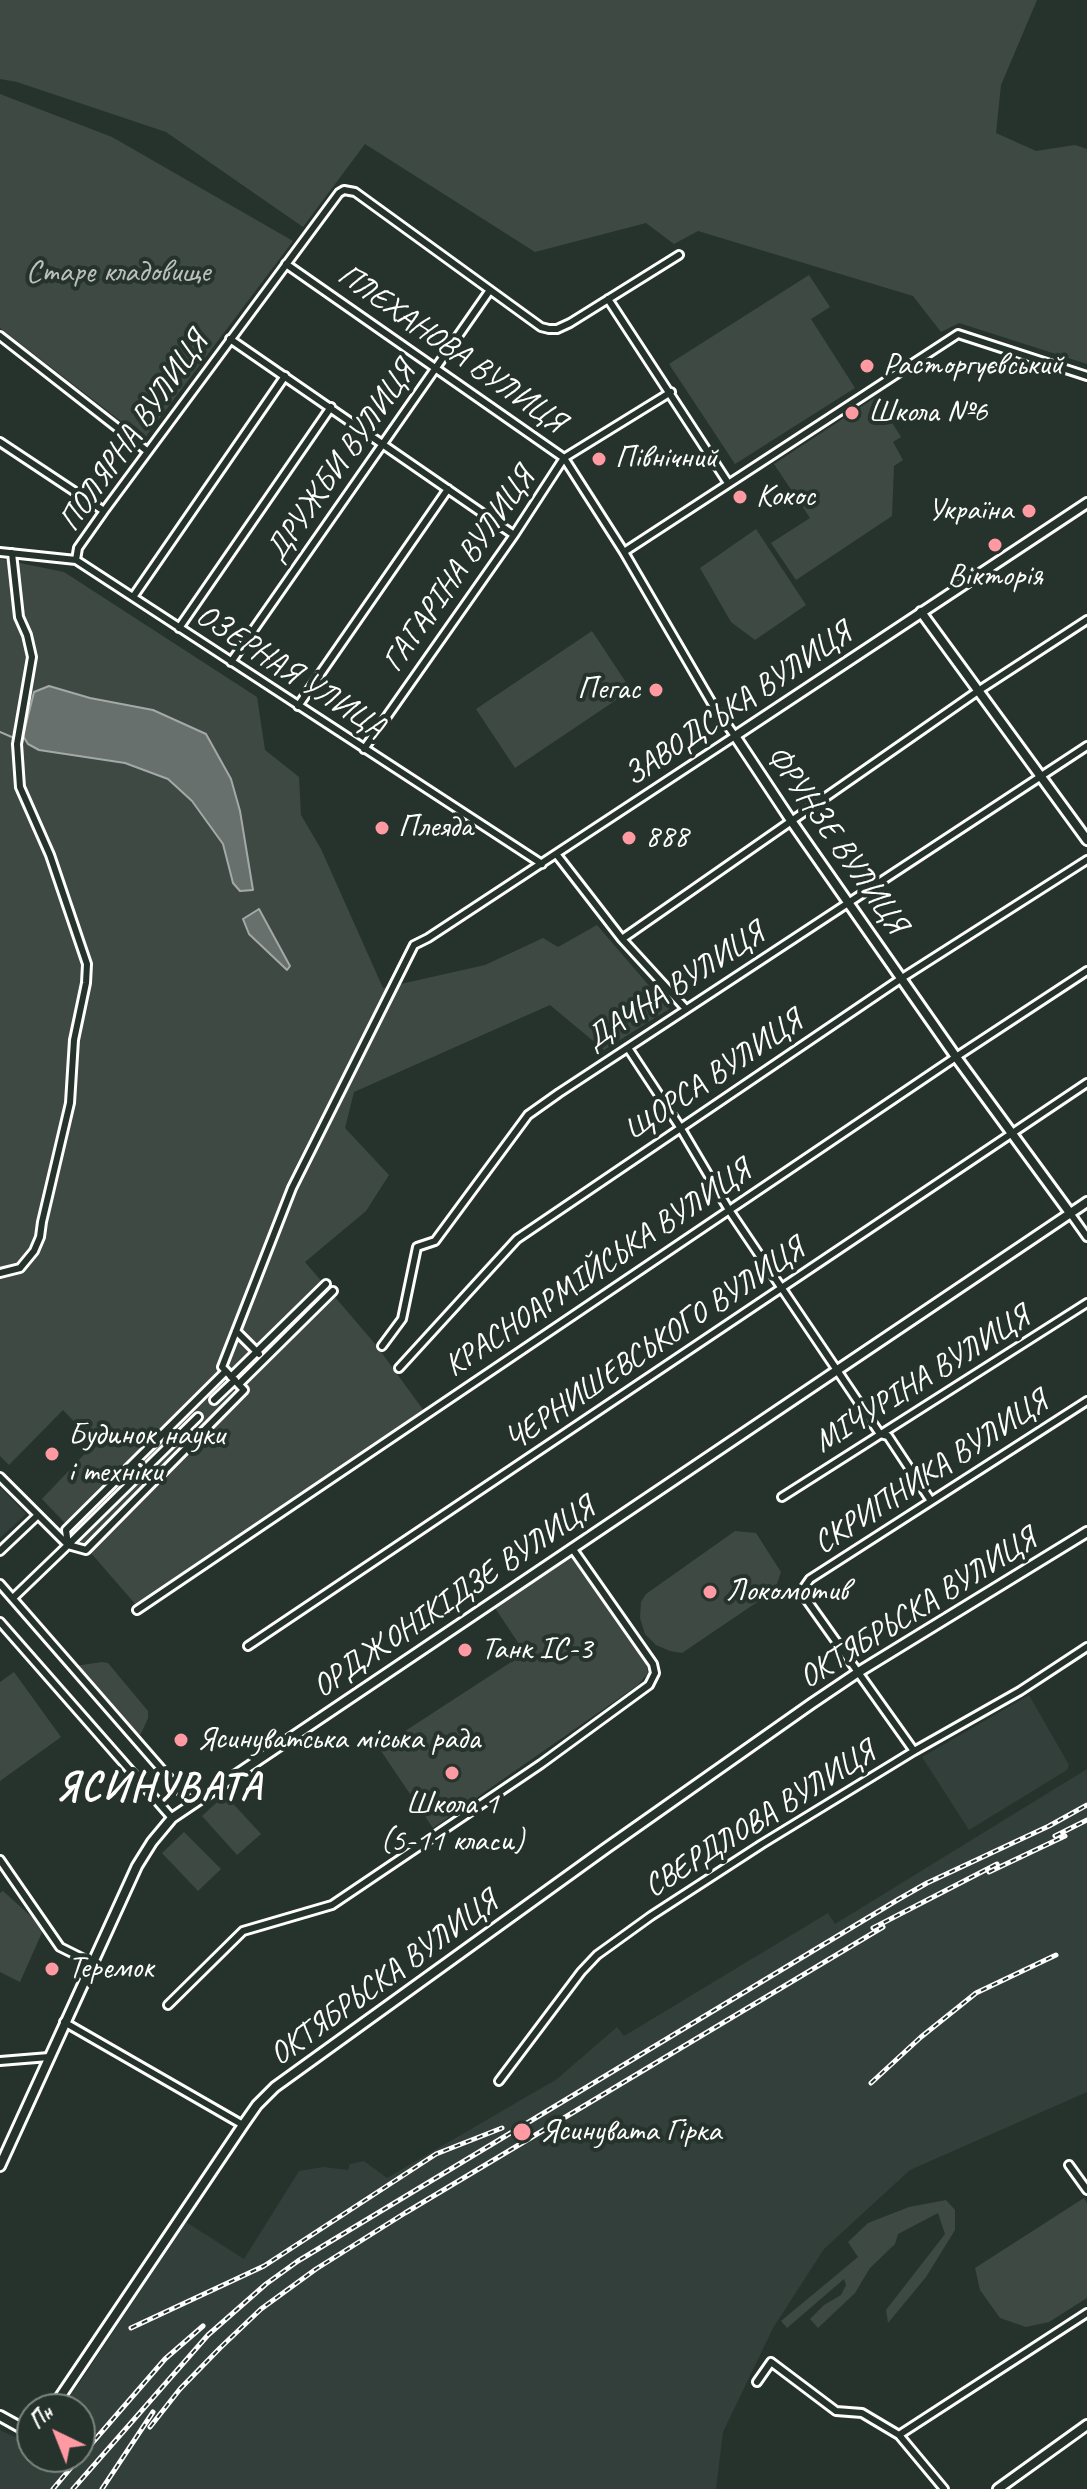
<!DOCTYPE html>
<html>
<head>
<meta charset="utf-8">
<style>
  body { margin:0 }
  #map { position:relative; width:1087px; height:2489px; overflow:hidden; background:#26332d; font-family:Caveat,sans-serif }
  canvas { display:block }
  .north { position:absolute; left:16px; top:2393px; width:80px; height:80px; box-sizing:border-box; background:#26332d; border:2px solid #7d8581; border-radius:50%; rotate:317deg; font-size:22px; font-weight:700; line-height:32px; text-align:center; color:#fff }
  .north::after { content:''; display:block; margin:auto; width:28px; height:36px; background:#ff9aa2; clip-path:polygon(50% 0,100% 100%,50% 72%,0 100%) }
</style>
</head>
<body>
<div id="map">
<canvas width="1087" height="2489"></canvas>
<div class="north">Пн</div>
</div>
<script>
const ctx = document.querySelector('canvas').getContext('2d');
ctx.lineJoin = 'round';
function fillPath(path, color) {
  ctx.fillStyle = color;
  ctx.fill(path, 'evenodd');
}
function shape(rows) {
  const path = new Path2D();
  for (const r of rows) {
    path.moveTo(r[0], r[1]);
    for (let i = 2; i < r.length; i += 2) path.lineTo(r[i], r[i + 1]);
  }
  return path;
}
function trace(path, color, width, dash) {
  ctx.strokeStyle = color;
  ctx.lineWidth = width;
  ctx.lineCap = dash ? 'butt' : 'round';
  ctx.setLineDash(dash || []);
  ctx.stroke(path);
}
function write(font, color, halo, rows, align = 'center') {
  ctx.font = font + ' Caveat,sans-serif';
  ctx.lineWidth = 8;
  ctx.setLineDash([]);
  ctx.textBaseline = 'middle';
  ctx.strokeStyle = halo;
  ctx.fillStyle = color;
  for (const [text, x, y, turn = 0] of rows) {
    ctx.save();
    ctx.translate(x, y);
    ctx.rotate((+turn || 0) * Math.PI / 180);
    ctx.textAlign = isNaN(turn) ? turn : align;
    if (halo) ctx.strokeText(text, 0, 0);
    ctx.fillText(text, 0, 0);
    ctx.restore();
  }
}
const built = shape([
  [0,1487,26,1514,0,1538],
  [1029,1695,1069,1765,1067,1770,969,1830,922,1757],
  [1087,1769,1087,2092,910,2170,824,2249,773,2328,723,2432,716,2489,0,2489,0,2430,32,2445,32,2457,80,2457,80,2409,60,2409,78,2385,186,2222,244,2259,299,2171,323,2167,348,2170,350,2164,364,2161,387,2178,557,2079,617,2027,624,2036,828,1913,835,1924]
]);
const green = shape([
  [0,0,1037,0,1001,85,996,133,1036,151,1075,145,1087,149,1087,364,959,323,941,332,913,296,698,231,674,244,646,223,535,252,365,144,303,227,166,132,17,82,0,79],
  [0,94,112,137,293,241,144,439,0,328],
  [809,275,830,307,811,319,855,388,735,464,669,364],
  [876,397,901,437,893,442,903,460,894,466,892,516,796,580,771,543,810,518,774,464],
  [756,529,806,605,755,640,731,622,700,568],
  [0,559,64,572,257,697,265,750,299,777,301,815,321,849,383,988,485,965,543,938,558,947,597,925,669,1009,604,1050,550,1005,354,1092,345,1128,389,1175,366,1211,305,1262,376,1345,424,1411,137,1606,64,1522,42,1499,95,1443,63,1410,9,1465,0,1456],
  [592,631,631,690,515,768,476,709],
  [735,1531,756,1533,781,1572,775,1590,682,1653,670,1651,656,1645,645,1634,640,1618,641,1602,646,1594],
  [571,1553,645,1659,648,1673,638,1685,433,1828,379,1748,525,1653,493,1605],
  [102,1662,108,1663,148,1711,148,1718,141,1734,135,1735,75,1666],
  [14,1672,61,1737,0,1781,0,1682],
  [225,1795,261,1834,237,1855,202,1816],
  [184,1832,221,1869,198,1891,162,1853],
  [3,1891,44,1928,20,1982,0,1972,0,1893],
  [1084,2198,1087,2203,1087,2298,1049,2322,1026,2327,1000,2318,980,2290,975,2268],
  [946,2200,955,2210,955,2230,926,2277,888,2323,886,2310,945,2234,938,2213,898,2234,895,2244,870,2268,855,2293,818,2328,810,2319,824,2305,841,2295,846,2285,844,2279,787,2328,781,2321,858,2257,848,2242,868,2223,909,2207]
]);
const water = shape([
  [49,686,90,698,153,710,206,734,231,779,240,811,253,890,240,891,233,883,223,844,192,801,168,779,125,763,39,750,28,744,23,736,34,692,49,686],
  [259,909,290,966,287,970,249,934,243,919,259,909]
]);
const stream = shape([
  [0,732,14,738]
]);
const street = shape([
  [286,264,564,458,671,392],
  [608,299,728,483],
  [0,336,147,451],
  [230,339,514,535],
  [0,442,104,511],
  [0,552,76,560,542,864],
  [624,552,958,334,1087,376],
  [76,560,78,548,104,511,339,193,344,190,355,192,541,327,549,329,557,329,570,323,679,255],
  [133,597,285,376],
  [179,628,331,407],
  [231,662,490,290],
  [298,706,448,489],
  [557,855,622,939,686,1009],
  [622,939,978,691,1087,620],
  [628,1048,680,1127,729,1210,880,1434,888,1436,931,1501],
  [1070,1213,1087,1237],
  [0,1273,20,1268,34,1251,40,1237,42,1222,70,1103,74,1040,86,983,87,964,50,855,20,787,17,744,32,657,27,635,19,617,12,553],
  [236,1331,259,1354],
  [382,1346,402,1319,417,1247,435,1241,528,1115,559,1093,1087,746],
  [399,1368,517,1239,902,978,1087,860],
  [226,1371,66,1530,68,1545,86,1550,244,1390,222,1367,292,1188,414,945,428,938,735,736,713,705,624,552,564,458,514,535,364,749],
  [231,1377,326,1284],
  [239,1384,333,1291],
  [214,1400,235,1380],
  [0,1477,68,1545,13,1598],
  [782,1497,1087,1303],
  [68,1545,198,1417],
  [0,1551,38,1515],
  [0,1584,191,1803],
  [137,1610,956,1057,1087,971],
  [0,1622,172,1818],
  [248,1646,1087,1083],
  [914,1751,801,1592,810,1579,1087,1401],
  [0,1860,60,1947,92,1963],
  [168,2005,243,1931,332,1905,541,1764,649,1685,655,1673,653,1664,572,1548],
  [64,2022,243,2125],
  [0,2061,49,2057],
  [499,2081,581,1972,597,1955,651,1916,762,1844,914,1751,1020,1691,1087,1647],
  [1069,2165,1087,2190],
  [757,2382,771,2362,836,2411,862,2413,899,2435,944,2489],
  [899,2435,1087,2313]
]);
const secondary = shape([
  [921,612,1087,840],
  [1070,1213,956,1057,792,822,735,736,1087,503],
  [0,2166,137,1866,152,1842,172,1818,1087,1202],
  [52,2409,243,2125,257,2105,275,2087,605,1849,811,1704,857,1673,1087,1532],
  [0,2416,20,2427,32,2429],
  [998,2489,1087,2425]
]);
const rail = shape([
  [1055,1836,1087,1820],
  [989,1872,1065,1836],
  [873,1928,997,1864],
  [871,2083,921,2037,976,1993,1056,1955],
  [131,2328,264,2266,436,2154,502,2128],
  [150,2427,180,2389,220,2348,261,2309,316,2269,405,2213,883,1927],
  [80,2457,165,2359,203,2326],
  [53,2489,80,2457],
  [73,2489,208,2335,266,2284,298,2261,899,1899,927,1883,1049,1826,1087,1805],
  [102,2489,153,2412]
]);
const markers = [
  [867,366,8,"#ff9aa2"],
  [852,413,8,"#ff9aa2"],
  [599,459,8,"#ff9aa2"],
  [740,497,8,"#ff9aa2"],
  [1029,511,8,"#ff9aa2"],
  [995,545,8,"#ff9aa2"],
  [656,690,8,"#ff9aa2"],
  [382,828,8,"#ff9aa2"],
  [629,838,8,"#ff9aa2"],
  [52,1454,8,"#ff9aa2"],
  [710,1592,8,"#ff9aa2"],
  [465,1650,8,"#ff9aa2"],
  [181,1740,8,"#ff9aa2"],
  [452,1773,8,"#ff9aa2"],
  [52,1969,8,"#ff9aa2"],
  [522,2132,10,"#ff9aa2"]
];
const parkNames = [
  ["Старе кладовище",118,273]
];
const streetNames = [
  ["ПЛЕХАНОВА ВУЛИЦЯ",451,349,35],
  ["ПОЛЯРНА ВУЛИЦЯ",134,432,-55],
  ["ДРУЖБИ ВУЛИЦЯ",341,462,-55],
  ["ГАГАРІНА ВУЛИЦЯ",459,570,-55],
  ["ОЗЕРНАЯ УЛИЦА",290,672,33],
  ["ЗАВОДСЬКА ВУЛИЦЯ",738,705,-34],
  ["ФРУНЗЕ ВУЛИЦЯ",836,840,55],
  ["ДАЧНА ВУЛИЦЯ",675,987,-33],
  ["ЩОРСА ВУЛИЦЯ",714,1076,-34],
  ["КРАСНОАРМІЙСЬКА ВУЛИЦЯ",598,1269,-34],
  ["ЧЕРНИШЕВСЬКОГО ВУЛИЦЯ",655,1345,-34],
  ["МІЧУРІНА ВУЛИЦЯ",922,1380,-32],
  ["СКРИПНИКА ВУЛИЦЯ",931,1473,-33],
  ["ОРДЖОНІКІДЗЕ ВУЛИЦЯ",454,1598,-34],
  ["ОКТЯБРЬСКА ВУЛИЦЯ",918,1609,-32],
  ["СВЕРДЛОВА ВУЛИЦЯ",760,1820,-32],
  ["ОКТЯБРЬСКА ВУЛИЦЯ",384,1979,-36]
];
const poiNames = [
  ["Расторгуєвський",883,366],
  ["Школа №6",868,413],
  ["Північний",615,459],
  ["Кокос",756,497],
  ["Україна",1013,511,"right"],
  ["Вікторія",995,577,"center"],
  ["Пегас",640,690,"right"],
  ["Плеяда",398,828],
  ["888",645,838],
  ["Будинок науки",68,1436],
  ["і техніки",68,1473],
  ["Локомотив",726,1592],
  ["Танк ІС-3",481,1650],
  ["Ясинуватська міська рада",197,1740],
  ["Школа 1",452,1805,"center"],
  ["(5-11 класи)",452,1842,"center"],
  ["Теремок",68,1969],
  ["Ясинувата Гірка",540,2132]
];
const districtNames = [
  ["ЯСИНУВАТА",159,1789]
];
fillPath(built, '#333f3a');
fillPath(green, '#3e4944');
fillPath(water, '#67706c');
trace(water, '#a4a9a7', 2);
trace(stream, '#a4a9a7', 2);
trace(street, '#fff', 12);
trace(secondary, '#fff', 14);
trace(street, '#26332d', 6);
trace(secondary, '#26332d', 8);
trace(rail, '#fff', 5);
trace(rail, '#26332d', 2, [6]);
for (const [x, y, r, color] of markers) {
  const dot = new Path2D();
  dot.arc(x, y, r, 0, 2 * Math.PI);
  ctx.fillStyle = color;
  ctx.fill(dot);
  trace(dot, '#26332d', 3);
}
write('32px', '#bbbfbe', '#26332d', parkNames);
write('32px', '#fff', '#26332d', streetNames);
write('32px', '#fff', '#26332d', poiNames, 'left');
ctx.letterSpacing = '2px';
write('bold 40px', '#fff', '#26332d', districtNames);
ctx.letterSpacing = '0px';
</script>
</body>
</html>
